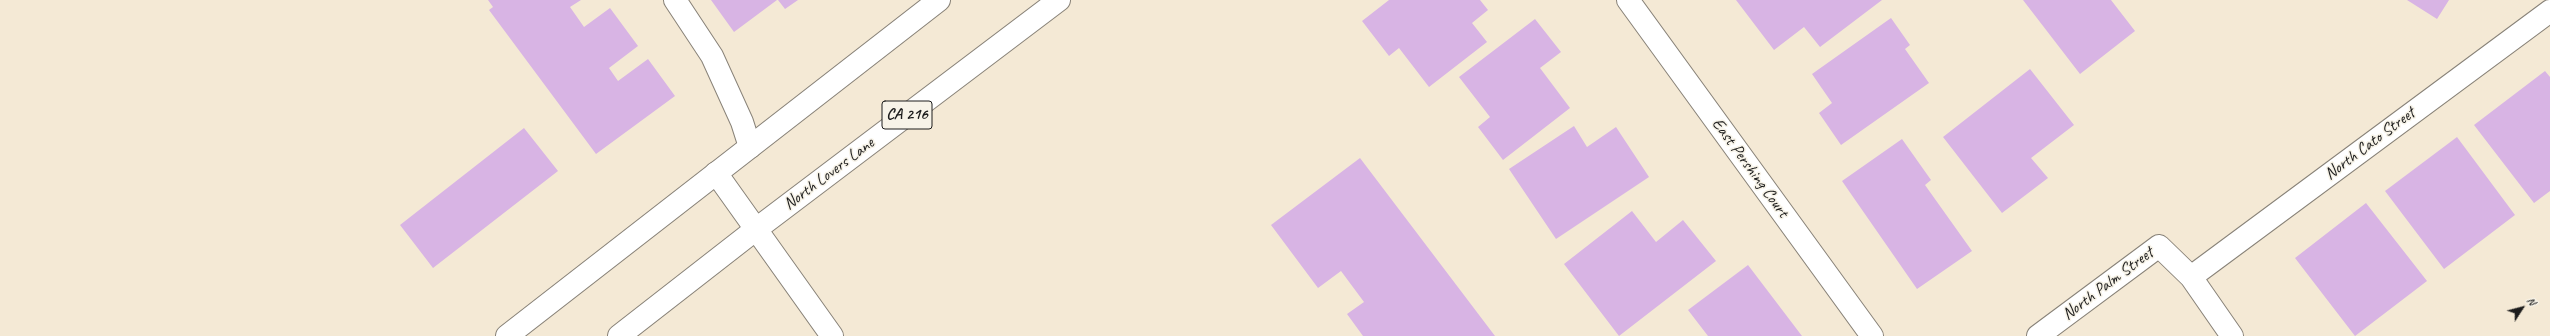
<!DOCTYPE html>
<html>
<head>
<meta charset="utf-8">
<style>
  body { margin:0 }
  #map { position:relative; width:2550px; height:336px; overflow:hidden; background:#f4e9d5; font-family:Caveat,sans-serif }
  canvas { display:block }
  .north { position:absolute; left:2502px; top:288px; width:40px; height:40px; -webkit-text-stroke:3px #f7f3e8; paint-order:stroke; rotate:54deg; font-size:11px; font-weight:700; line-height:16px; text-align:center; color:#1c1c1c }
  .north::after { content:''; display:block; margin:auto; width:14px; height:18px; background:#1c1c1c; clip-path:polygon(50% 0,100% 100%,50% 72%,0 100%) }
</style>
</head>
<body>
<div id="map">
<canvas width="2550" height="336"></canvas>
<div class="north">N</div>
</div>
<script>
const ctx = document.querySelector('canvas').getContext('2d');
ctx.lineJoin = 'round';
function fillPath(path, color) {
  ctx.fillStyle = color;
  ctx.fill(path, 'evenodd');
}
function shape(rows) {
  const path = new Path2D();
  for (const r of rows) {
    path.moveTo(r[0], r[1]);
    for (let i = 2; i < r.length; i += 2) path.lineTo(r[i], r[i + 1]);
  }
  return path;
}
function trace(path, color, width, dash) {
  ctx.strokeStyle = color;
  ctx.lineWidth = width;
  ctx.lineCap = dash ? 'butt' : 'round';
  ctx.setLineDash(dash || []);
  ctx.stroke(path);
}
function write(font, color, halo, rows, align = 'center') {
  ctx.font = font + ' Caveat,sans-serif';
  ctx.lineWidth = 3;
  ctx.setLineDash([]);
  ctx.textBaseline = 'middle';
  ctx.strokeStyle = halo;
  ctx.fillStyle = color;
  for (const [text, x, y, turn = 0] of rows) {
    ctx.save();
    ctx.translate(x, y);
    ctx.rotate((+turn || 0) * Math.PI / 180);
    ctx.textAlign = isNaN(turn) ? turn : align;
    if (halo) ctx.strokeText(text, 0, 0);
    ctx.fillText(text, 0, 0);
    ctx.restore();
  }
}
const building = shape([
  [488,0,581,0,570,7,584,27,610,8,638,46,609,68,618,81,648,59,675,96,596,154,489,10,493,7],
  [711,0,777,0,734,32],
  [778,0,798,0,785,9],
  [1389,0,1480,0,1488,10,1472,23,1487,42,1429,87,1399,48,1389,56,1362,21],
  [1736,0,1882,0,1820,47,1804,27,1774,50],
  [2023,0,2111,0,2135,31,2080,74],
  [2407,0,2449,0,2437,19],
  [1891,18,1910,45,1905,49,1929,83,1841,145,1819,113,1832,103,1812,74],
  [1535,19,1561,52,1540,68,1570,108,1503,160,1478,127,1490,117,1459,77],
  [2030,69,2074,125,2031,158,2048,178,2002,213,1943,137],
  [2545,71,2550,77,2550,191,2534,203,2474,125],
  [1574,126,1587,147,1616,127,1649,177,1556,239,1509,169],
  [524,128,558,171,433,268,400,225],
  [2457,137,2515,215,2444,269,2385,191],
  [1902,139,1931,180,1925,185,1972,251,1917,289,1842,181],
  [1360,158,1495,336,1363,336,1347,314,1364,302,1341,271,1318,288,1271,225],
  [2366,203,2427,281,2355,336,2295,258],
  [1632,211,1656,242,1683,220,1716,261,1619,336,1564,264],
  [1748,265,1802,336,1708,336,1688,310]
]);
const minor = shape([
  [675,0,712,56,742,122,750,147],
  [1628,0,1872,336],
  [716,173,832,336],
  [2191,277,2550,11],
  [2038,336,2159,246,2191,277,2232,336]
]);
const primary = shape([
  [507,336,939,0],
  [619,336,755,230,1059,0]
]);
const shields = [
  [907,115,50]
];
const shieldNames = [
  ["CA 216",907,115]
];
const streetNames = [
  ["North Cato Street",2370,144,-37],
  ["East Pershing Court",1750,168,54],
  ["North Lovers Lane",829,174,-37],
  ["North Palm Street",2108,284,-37]
];
fillPath(building, '#d8b4e4');
trace(minor, '#888278', 24);
trace(primary, '#888278', 24);
trace(minor, '#fff', 22);
trace(primary, '#fff', 22);
for (const [x, y, w] of shields) {
  const box = new Path2D();
  box.roundRect(x - w / 2, y - 14, w, 28, 3);
  ctx.fillStyle = '#f7f3e8';
  ctx.fill(box);
  trace(box, '#1c1c1c', 1);
}
write('bold 16px', '#1c1c1c', null, shieldNames);
write('17px', '#1c1c1c', '#f7f3e8', streetNames);
</script>
</body>
</html>
